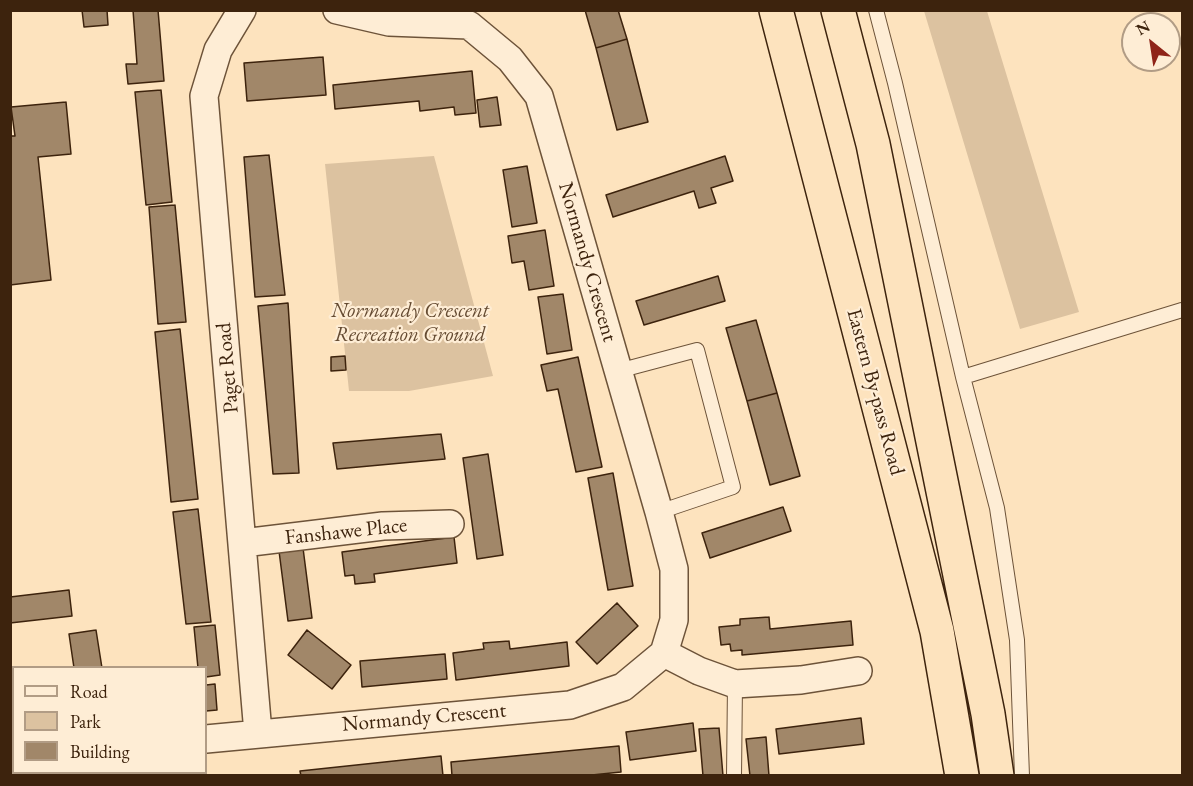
<!DOCTYPE html>
<html>
<head>
<meta charset="utf-8">
<style>
  body { margin:0 }
  #map { position:relative; width:1193px; height:786px; overflow:hidden; background:#fde3be; font-family:"EB Garamond",serif }
  canvas { display:block }
  .frame { position:absolute; inset:0; border:12px solid #3d230d; pointer-events:none }
  .legend { position:absolute; left:12px; top:666px; width:195px; height:108px; box-sizing:border-box; background:#feedd5; border:2px solid #b19c85; margin:0; padding:8px 10px; list-style:none; font-size:18px; color:#3d230d }
  .legend li { display:flex; align-items:center; gap:12px; height:30px }
  .legend b { width:30px; border:2px solid #b19c85 }
  .north { position:absolute; left:1121px; top:12px; width:60px; height:60px; box-sizing:border-box; background:#feedd5; border:2px solid #b19c85; border-radius:50%; rotate:330deg; font-size:16px; font-weight:700; line-height:24px; text-align:center; color:#3d230d }
  .north::after { content:''; display:block; margin:auto; width:21px; height:27px; background:#8f2418; clip-path:polygon(50% 0,100% 100%,50% 72%,0 100%) }
</style>
</head>
<body>
<div id="map">
<canvas width="1193" height="786"></canvas>
<div class="frame"></div>
<ul class="legend">
<li><b style="height:8px;background:#feedd5"></b>Road</li>
<li><b style="height:16px;background:#dcc2a0"></b>Park</li>
<li><b style="height:16px;background:#a18769"></b>Building</li>
</ul>
<div class="north">N</div>
</div>
<script>
const ctx = document.querySelector('canvas').getContext('2d');
ctx.lineJoin = 'round';
function fillPath(path, color) {
  ctx.fillStyle = color;
  ctx.fill(path, 'evenodd');
}
function shape(rows) {
  const path = new Path2D();
  for (const r of rows) {
    path.moveTo(r[0], r[1]);
    for (let i = 2; i < r.length; i += 2) path.lineTo(r[i], r[i + 1]);
  }
  return path;
}
function trace(path, color, width, dash) {
  ctx.strokeStyle = color;
  ctx.lineWidth = width;
  ctx.lineCap = dash ? 'butt' : 'round';
  ctx.setLineDash(dash || []);
  ctx.stroke(path);
}
function write(font, color, halo, rows, align = 'center') {
  ctx.font = font + ' "EB Garamond",serif';
  ctx.lineWidth = 4.5;
  ctx.setLineDash([]);
  ctx.textBaseline = 'middle';
  ctx.strokeStyle = halo;
  ctx.fillStyle = color;
  for (const [text, x, y, turn = 0] of rows) {
    ctx.save();
    ctx.translate(x, y);
    ctx.rotate((+turn || 0) * Math.PI / 180);
    ctx.textAlign = isNaN(turn) ? turn : align;
    if (halo) ctx.strokeText(text, 0, 0);
    ctx.fillText(text, 0, 0);
    ctx.restore();
  }
}
const green = shape([
  [924,11,987,11,1079,312,1020,329],
  [434,156,493,376,409,391,349,391,325,164]
]);
const building = shape([
  [82,10,107,10,108,25,84,27,82,10],
  [133,10,158,10,164,81,128,84,126,64,137,64,133,10],
  [585,10,618,10,627,39,596,48,585,10],
  [627,39,648,122,617,130,596,48,627,39],
  [323,57,326,95,247,101,244,63,323,57],
  [472,71,476,113,455,115,454,107,420,111,419,101,335,109,333,85,472,71],
  [161,90,172,202,146,205,135,92,161,90],
  [497,97,501,125,480,127,477,100,497,97],
  [66,102,71,154,38,157,51,280,10,285,10,136,15,136,11,107,66,102],
  [269,155,285,295,255,297,244,157,269,155],
  [725,156,733,181,711,188,716,203,699,208,694,191,613,217,606,195,725,156],
  [527,166,537,223,512,227,503,170,527,166],
  [175,205,186,322,158,324,149,207,175,205],
  [545,230,554,286,529,290,524,261,512,263,508,236,545,230],
  [718,276,725,301,644,325,636,301,718,276],
  [563,294,572,350,547,354,538,297,563,294],
  [288,303,299,473,273,474,258,306,288,303],
  [756,320,777,393,747,401,726,328,756,320],
  [180,329,198,499,171,502,155,332,180,329],
  [345,356,346,370,331,371,331,357,345,356],
  [578,357,602,467,576,472,558,389,547,391,541,365,578,357],
  [777,393,800,476,770,485,747,401,777,393],
  [441,434,445,459,337,469,333,443,441,434],
  [488,454,503,555,477,559,463,458,488,454],
  [613,473,633,586,608,590,588,478,613,473],
  [783,507,791,531,710,558,702,533,783,507],
  [198,509,211,622,186,624,173,512,198,509],
  [454,537,457,563,374,574,375,582,355,584,354,575,345,576,342,552,454,537],
  [303,548,312,618,288,621,279,551,303,548],
  [69,590,72,616,10,623,10,597,69,590],
  [617,603,638,626,597,664,576,642,617,603],
  [769,617,770,629,851,621,853,645,742,655,742,650,731,651,730,644,721,645,719,627,740,625,740,619,769,617],
  [215,625,220,675,206,677,206,668,198,668,194,627,215,625],
  [96,630,102,668,74,668,69,634,96,630],
  [307,630,351,665,332,689,288,655,307,630],
  [509,641,510,649,567,642,569,666,456,680,453,653,484,649,483,643,509,641],
  [445,654,447,679,362,687,360,661,445,654],
  [215,684,217,710,206,711,206,685,215,684],
  [861,718,864,744,779,754,776,729,861,718],
  [693,723,696,751,630,760,626,732,693,723],
  [719,728,723,776,703,776,699,729,719,728],
  [766,737,769,776,750,776,746,739,766,737],
  [619,746,621,772,582,776,452,776,451,762,619,746],
  [441,756,443,776,301,776,300,771,441,756]
]);
const lane = shape([
  [876,10,895,83,963,377,997,508,1017,640,1022,776],
  [618,371,697,350,733,487,659,512],
  [963,377,1182,310],
  [734,776,735,684]
]);
const street = shape([
  [242,10,218,50,204,96,258,733],
  [243,543,383,526,450,524],
  [664,653,699,671,735,684,801,680,858,671],
  [206,739,570,705,623,687,664,653,674,620,674,569,659,512,539,96,510,59,469,25,389,22,337,10],
  [10,759,14,759]
]);
const highway = shape([
  [776,10,937,631,962,776],
  [838,10,873,144,988,714,997,776]
]);
const streetNames = [
  ["Normandy Crescent",587,262,74],
  ["Paget Road",228,368,-95],
  ["Eastern By-pass Road",875,392,75],
  ["Fanshawe Place",346,532,-6],
  ["Normandy Crescent",424,718,-5]
];
const parkNames = [
  ["Normandy Crescent",410,311],
  ["Recreation Ground",410,335]
];
fillPath(green, '#dcc2a0');
fillPath(building, '#a18769');
trace(building, '#3d230d', 1.5);
trace(lane, '#6d5339', 16);
trace(street, '#6d5339', 30);
trace(highway, '#3d230d', 36);
trace(lane, '#feedd5', 14);
trace(street, '#feedd5', 27);
trace(highway, '#fde3be', 33);
write('21px', '#3d230d', '#feedd5', streetNames);
write('italic 21px', '#654b32', '#feedd5', parkNames);
</script>
</body>
</html>
